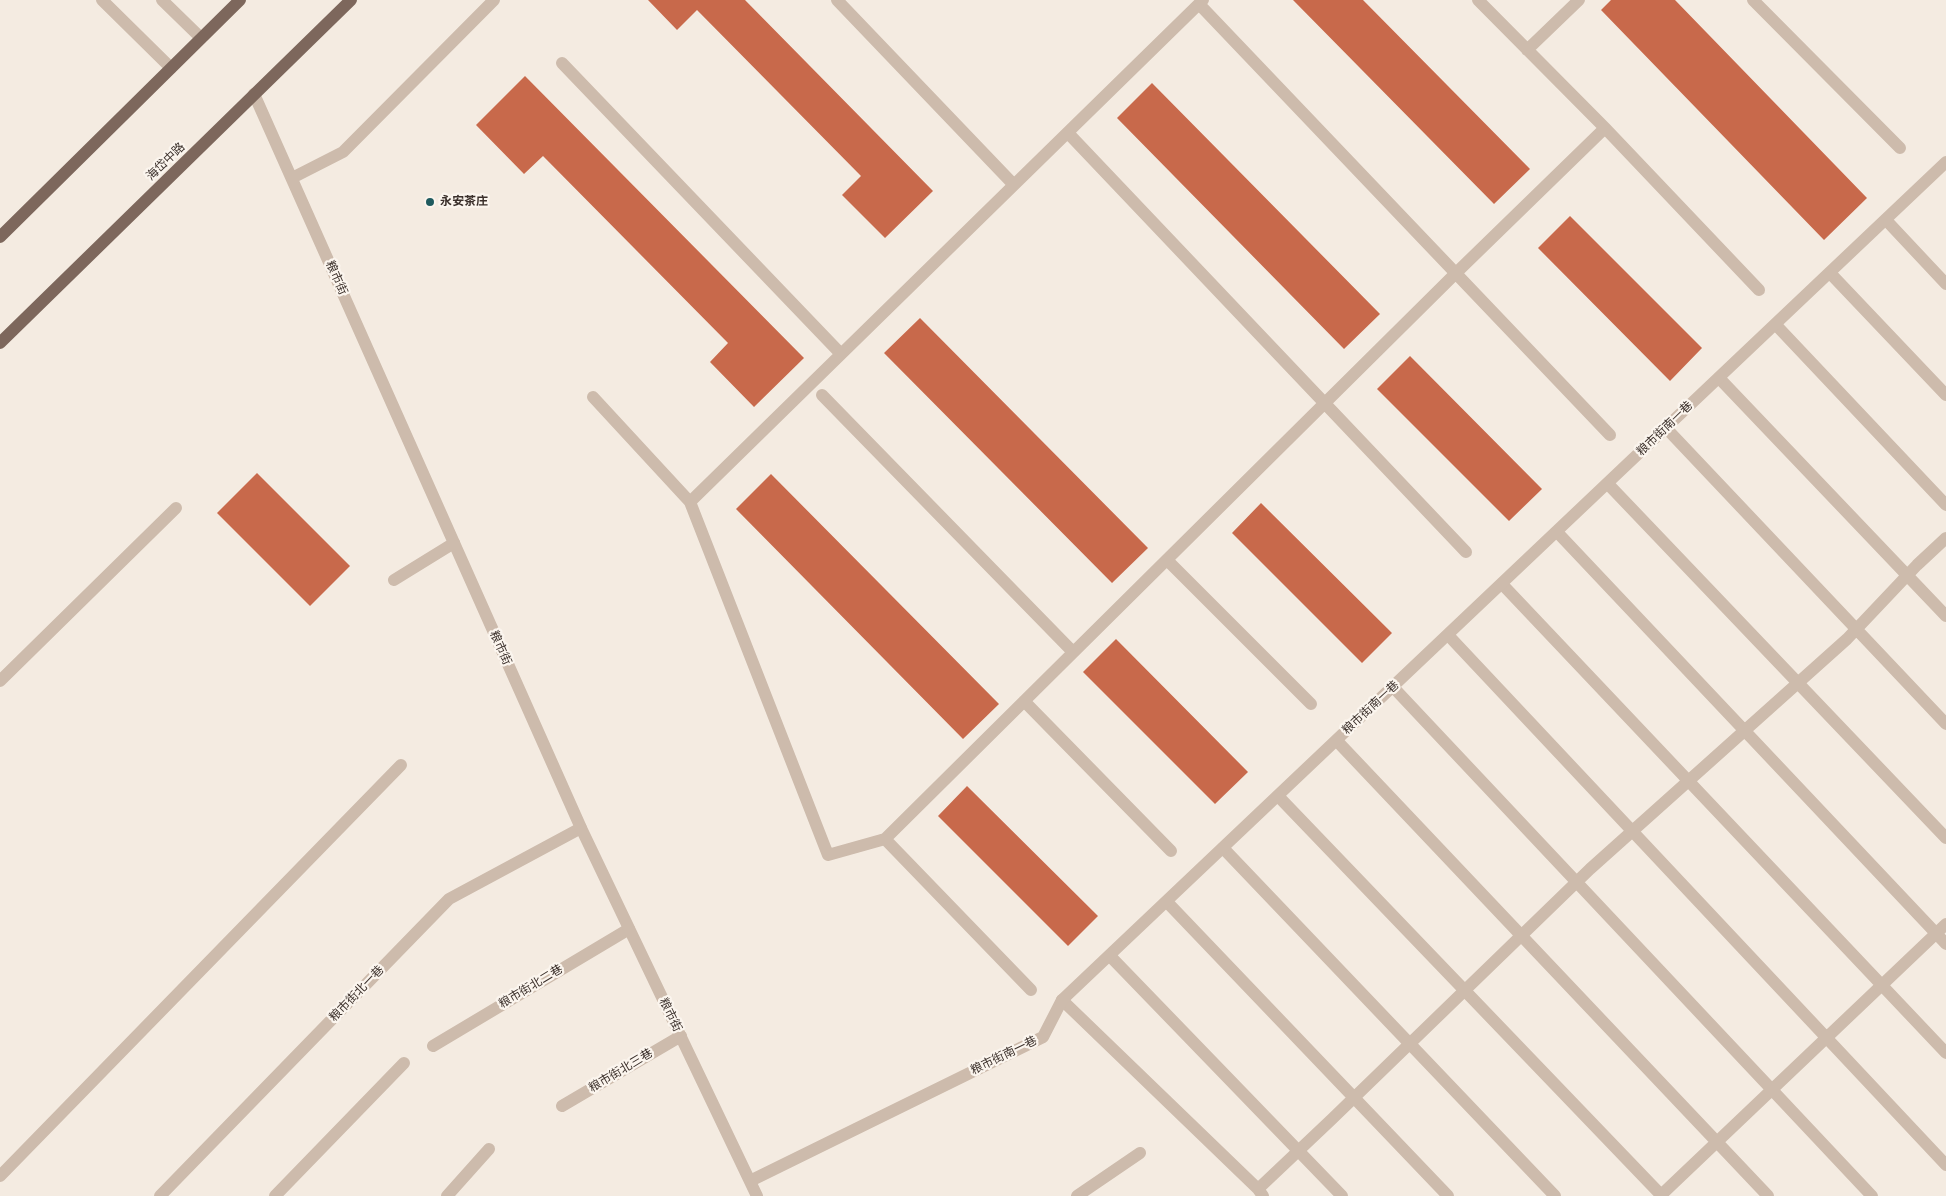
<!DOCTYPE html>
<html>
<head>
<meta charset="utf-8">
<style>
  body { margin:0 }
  canvas { display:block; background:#f4ebe1 }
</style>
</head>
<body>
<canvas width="1946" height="1196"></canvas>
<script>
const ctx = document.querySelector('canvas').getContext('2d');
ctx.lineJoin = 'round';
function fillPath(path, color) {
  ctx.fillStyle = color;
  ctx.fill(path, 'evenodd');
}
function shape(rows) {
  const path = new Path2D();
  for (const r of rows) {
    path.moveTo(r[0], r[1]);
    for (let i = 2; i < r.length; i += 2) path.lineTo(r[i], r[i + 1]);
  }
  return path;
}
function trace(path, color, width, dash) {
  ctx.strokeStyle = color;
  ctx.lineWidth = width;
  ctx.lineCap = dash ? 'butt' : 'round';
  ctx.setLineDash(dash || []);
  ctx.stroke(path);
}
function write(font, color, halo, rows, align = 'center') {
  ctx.font = font + ' "Varela Round","Noto Sans SC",sans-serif';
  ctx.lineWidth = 4.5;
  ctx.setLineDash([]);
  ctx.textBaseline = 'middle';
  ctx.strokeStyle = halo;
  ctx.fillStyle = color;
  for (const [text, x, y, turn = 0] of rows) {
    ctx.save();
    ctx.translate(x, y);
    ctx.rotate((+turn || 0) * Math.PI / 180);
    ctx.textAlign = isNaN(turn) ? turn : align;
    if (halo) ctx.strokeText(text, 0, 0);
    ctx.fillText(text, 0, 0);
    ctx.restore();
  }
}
const building = shape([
  [648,0,745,0,933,191,885,238,842,195,861,176,697,10,677,30],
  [1293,0,1363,0,1530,169,1494,204],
  [1611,0,1675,0,1867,198,1824,240,1601,10],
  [525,76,804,358,754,407,710,362,728,343,543,156,524,174,476,125],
  [1152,83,1380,314,1344,349,1117,118],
  [1570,216,1702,348,1670,381,1538,248],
  [920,318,1148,548,1112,583,884,353],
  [1410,356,1542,489,1509,521,1377,389],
  [257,473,350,566,310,606,217,513],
  [771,474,999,704,963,739,736,509],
  [1261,503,1392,633,1362,663,1232,533],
  [1116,639,1248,772,1215,804,1083,672],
  [967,786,1098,916,1068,946,938,816]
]);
const service = shape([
  [1886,220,1946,284],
  [1830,273,1946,395],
  [1776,325,1946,505],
  [1719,378,1946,616],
  [1666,428,1946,724],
  [1608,484,1946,838],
  [1557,532,1946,944],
  [394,580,454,543],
  [1502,584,1946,1053],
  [1448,635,1946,1165],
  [1393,687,1872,1196],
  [1337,741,1768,1196],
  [1278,796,1662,1196],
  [1223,848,1555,1196],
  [1167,902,1448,1196],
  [1110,956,1342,1196],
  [1062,1000,1258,1189,1263,1196],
  [433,1046,629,929],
  [562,1106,681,1036],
  [1258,1189,1332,1119,1590,869,1847,639,1917,565,1946,538],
  [160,1196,449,899,581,828],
  [275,1196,404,1063],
  [447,1196,489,1149],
  [1077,1196,1140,1153],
  [1660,1196,1946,924]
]);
const minor = shape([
  [837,0,1014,185],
  [1478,0,1605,128,1759,290],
  [1753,0,1900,148],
  [1199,4,1610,435],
  [1527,50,1579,0],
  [562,63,841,354],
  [254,94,581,828,757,1196],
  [1068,133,1466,552],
  [292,178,343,152,494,0],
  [822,395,1073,652],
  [593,397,690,502,828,855,885,839,1031,990],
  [690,502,1203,0],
  [1167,560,1311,704],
  [0,681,176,508],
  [1024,701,1171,851],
  [885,839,1456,273,1605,128],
  [0,1176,401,765],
  [750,1181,1043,1037,1062,1000,1946,162]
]);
const tertiary = shape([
  [102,0,171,68],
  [162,0,201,38]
]);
const primary = shape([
  [0,237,240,0],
  [0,343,351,0]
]);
const markers = [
  [430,202,5,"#1f5a5e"]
];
const streetNames = [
  ["海岱中路",166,162,-44],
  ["粮市街",336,278,66],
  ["粮市街南一巷",1665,429,-44],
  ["粮市街",500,648,66],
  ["粮市街南一巷",1371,708,-43],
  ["粮市街北二巷",531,987,-31],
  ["粮市街北一巷",357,994,-46],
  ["粮市街",670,1015,64],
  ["粮市街南一巷",1004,1056,-26],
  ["粮市街北三巷",621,1071,-31]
];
const poiNames = [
  ["永安茶庄",440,202]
];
fillPath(building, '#c8694b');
trace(service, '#cdbbac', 12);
trace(minor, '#cdbbac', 12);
trace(tertiary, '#cdbbac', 12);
trace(primary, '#7d675c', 12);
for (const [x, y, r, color] of markers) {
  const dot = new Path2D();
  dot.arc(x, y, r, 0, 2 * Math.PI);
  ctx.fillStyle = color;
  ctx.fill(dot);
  trace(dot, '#fbf5ee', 2);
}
write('12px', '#3b302b', '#fbf5ee', streetNames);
write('bold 12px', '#3b302b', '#fbf5ee', poiNames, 'left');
</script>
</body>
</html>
